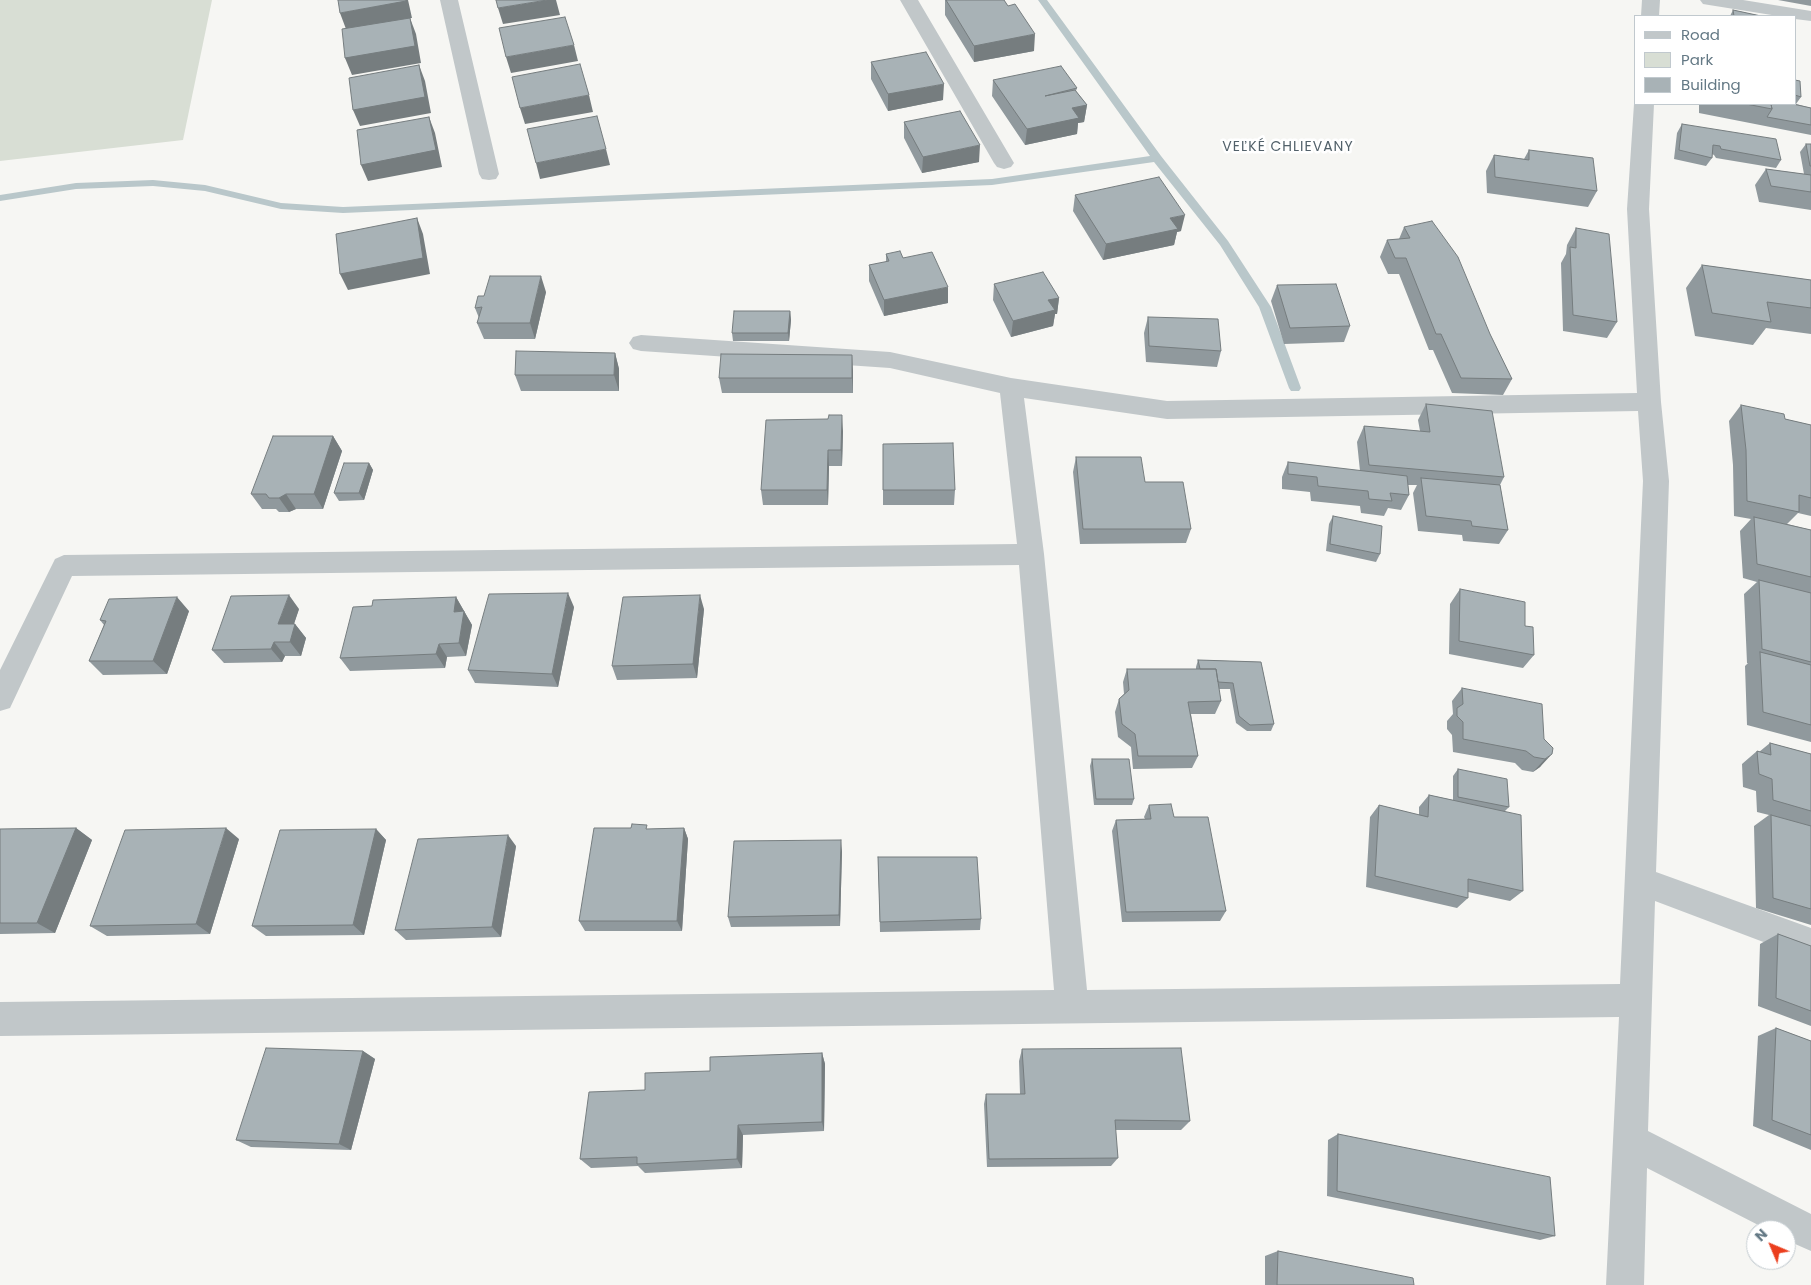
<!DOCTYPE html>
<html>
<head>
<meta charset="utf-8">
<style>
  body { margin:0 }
  #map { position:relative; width:1811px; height:1285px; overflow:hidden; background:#f6f6f3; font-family:Poppins,sans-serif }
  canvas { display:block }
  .legend { position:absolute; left:1634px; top:15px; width:162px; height:90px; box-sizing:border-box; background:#fff; border:1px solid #c1c9ce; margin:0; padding:6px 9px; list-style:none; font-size:15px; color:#647985 }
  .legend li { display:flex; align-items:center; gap:10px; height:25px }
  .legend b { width:25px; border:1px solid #c1c9ce }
  .north { position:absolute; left:1746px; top:1220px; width:50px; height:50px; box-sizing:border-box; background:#fff; border:1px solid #c1c9ce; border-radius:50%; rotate:315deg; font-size:14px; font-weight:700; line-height:20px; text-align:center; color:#647985 }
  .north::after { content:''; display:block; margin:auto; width:18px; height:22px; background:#eb3f1e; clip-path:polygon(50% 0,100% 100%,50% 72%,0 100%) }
</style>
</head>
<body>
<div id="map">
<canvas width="1811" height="1285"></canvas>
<ul class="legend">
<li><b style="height:6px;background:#c1c7c9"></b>Road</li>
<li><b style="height:14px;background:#d8ded4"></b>Park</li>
<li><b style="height:14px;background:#a8b2b6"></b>Building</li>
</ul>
<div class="north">N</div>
</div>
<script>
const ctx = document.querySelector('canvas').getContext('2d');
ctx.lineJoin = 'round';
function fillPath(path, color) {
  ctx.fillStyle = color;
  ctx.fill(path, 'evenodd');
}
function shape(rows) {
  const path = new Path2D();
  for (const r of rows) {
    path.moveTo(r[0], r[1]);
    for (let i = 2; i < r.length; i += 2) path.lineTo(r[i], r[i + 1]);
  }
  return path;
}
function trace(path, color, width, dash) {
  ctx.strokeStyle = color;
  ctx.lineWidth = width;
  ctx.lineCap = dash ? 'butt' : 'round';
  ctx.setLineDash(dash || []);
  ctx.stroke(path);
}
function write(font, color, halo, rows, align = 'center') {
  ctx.font = font + ' Poppins,sans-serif';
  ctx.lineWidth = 5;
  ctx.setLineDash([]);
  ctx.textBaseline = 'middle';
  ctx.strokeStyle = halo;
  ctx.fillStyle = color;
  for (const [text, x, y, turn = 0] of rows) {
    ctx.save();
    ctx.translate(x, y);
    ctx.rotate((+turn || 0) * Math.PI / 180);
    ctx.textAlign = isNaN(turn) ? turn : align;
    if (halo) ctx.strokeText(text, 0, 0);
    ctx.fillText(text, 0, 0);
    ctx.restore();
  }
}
const green = shape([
  [0,0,212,0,183,140,0,161]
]);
const stream = shape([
  [1038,0,1047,0,1161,156,1228,241,1271,307,1301,388,1299,391,1291,391,1289,388,1259,307,1220,245,1154,162,992,185,343,213,281,209,205,191,153,186,76,189,0,201,0,195,76,183,153,180,205,185,281,203,343,207,992,179,1150,156,1038,0]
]);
const minor = shape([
  [440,0,458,0,499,174,496,179,489,180,482,179,479,174,440,0],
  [900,0,918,0,1014,163,1011,167,1004,169,997,167,994,163,900,0],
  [1642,0,1660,0,1659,16,1641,16,1642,0],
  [1700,0,1743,0,1811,11,1811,21,1795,19,1795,16,1778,16,1709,5,1703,4,1700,0],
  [1634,104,1654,104,1649,209,1661,402,1669,481,1656,872,1811,928,1811,960,1655,901,1648,1131,1811,1214,1811,1251,1786,1240,1786,1230,1768,1230,1647,1168,1644,1285,1606,1285,1619,1017,0,1036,0,1002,1054,990,1019,565,72,576,10,708,0,711,0,670,55,559,64,555,1017,544,1000,393,890,368,641,351,633,349,629,343,633,337,641,335,890,352,1011,378,1167,401,1637,393,1627,209,1634,104],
  [1024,398,1167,419,1638,411,1643,481,1620,984,1087,990,1044,554,1024,398]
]);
const wall = shape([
  [945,0,1004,0,1034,51,974,62,945,15],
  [1778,0,1811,0,1811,6],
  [1733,10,1761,16,1730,16],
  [871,62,943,100,888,111,871,79],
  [993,80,1077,88,1076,91,1087,105,1084,122,1078,123,1077,134,1025,145,992,96],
  [1795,80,1801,97,1796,104,1811,108,1811,135,1699,113,1699,104,1795,104],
  [904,122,979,162,922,173,904,138],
  [1682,124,1781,160,1776,168,1716,158,1714,155,1712,154,1712,158,1706,166,1674,159,1677,133],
  [1806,144,1811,144,1811,210,1759,202,1755,185,1766,169,1804,174,1800,152],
  [1529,150,1597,191,1588,207,1487,193,1486,171,1494,155,1524,159],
  [1075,195,1181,231,1177,232,1174,245,1103,260,1073,211],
  [1404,227,1490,334,1512,379,1503,395,1452,393,1433,350,1429,350,1399,274,1388,274,1380,257,1387,240,1399,239],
  [1576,228,1617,322,1607,338,1563,331,1561,263,1566,254,1567,245],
  [886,254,903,258,948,303,884,316,869,281,869,265,886,262],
  [1702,265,1811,280,1811,334,1766,328,1753,345,1695,336,1686,288],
  [994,284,1059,298,1057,314,1055,314,1053,326,1011,337,993,300],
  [1277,285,1350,326,1344,342,1284,344,1271,301],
  [546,292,535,339,484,339,477,323,479,318,475,308],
  [790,311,791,320,789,341,733,341,732,333],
  [1148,317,1221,351,1217,367,1146,362,1144,333],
  [615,353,619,369,619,391,521,391,515,375],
  [853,371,853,393,722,393,719,378],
  [1426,404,1504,477,1500,485,1508,530,1499,544,1463,541,1462,535,1418,531,1413,493,1417,485,1408,485,1409,495,1401,510,1388,508,1384,516,1361,513,1360,506,1311,501,1310,492,1282,489,1282,477,1288,462,1360,471,1357,442,1364,426,1420,431,1418,420],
  [1741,405,1785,419,1811,425,1811,516,1798,513,1787,524,1811,530,1811,742,1747,725,1745,666,1748,663,1747,663,1744,594,1757,582,1743,578,1740,531,1751,519,1734,516,1733,465,1729,421],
  [843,431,842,466,829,466,828,505,763,505,761,490],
  [333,436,342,451,323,509,296,509,289,512,279,512,276,509,262,509,251,494],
  [1076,457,1145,482,1191,529,1186,543,1080,544,1073,472],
  [369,463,373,470,364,500,339,501,334,493],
  [883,490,955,490,954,505,883,505],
  [1333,516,1380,554,1376,562,1326,551,1329,524],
  [1460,589,1525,626,1534,655,1523,668,1449,654,1450,604],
  [456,597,472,625,466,656,447,657,445,668,350,671,340,658,372,606],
  [574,607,558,687,475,683,468,670],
  [299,609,294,624,295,624,306,638,301,656,285,656,282,662,224,663,212,650],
  [704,609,697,678,617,680,612,666],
  [189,611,167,674,103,675,89,661,104,625,100,620],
  [1198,660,1261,662,1274,724,1271,731,1247,731,1236,723,1230,689,1219,689,1221,701,1215,714,1191,714,1198,756,1192,768,1133,769,1131,747,1118,737,1115,712,1119,699,1124,694,1123,682,1127,669,1196,669,1196,667],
  [1462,688,1544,739,1553,748,1540,767,1533,772,1522,770,1515,763,1453,752,1452,735,1447,729,1447,721,1453,714,1452,701],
  [1770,743,1811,754,1811,925,1756,908,1754,826,1769,815,1757,812,1756,791,1743,787,1742,764,1757,751,1759,752],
  [1092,759,1134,799,1132,805,1094,805,1090,766],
  [1458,769,1509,807,1505,811,1523,891,1510,901,1468,892,1468,898,1457,908,1366,887,1370,817,1379,805,1419,815,1419,807,1429,795,1453,800,1453,776],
  [1149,805,1174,817,1226,911,1220,921,1122,922,1112,831,1116,820,1145,819,1144,817],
  [76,828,92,840,55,933,0,934,0,829],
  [684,828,688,839,682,931,585,931,579,921,649,829],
  [376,829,386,840,364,935,266,936,252,926],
  [239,839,210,934,107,936,90,926],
  [516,846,501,937,406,940,395,930],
  [842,851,840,926,731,927,728,917],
  [878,857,981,919,980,930,880,932],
  [1778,934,1811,946,1811,1026,1758,1006,1760,944],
  [1776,1028,1811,1041,1811,1150,1753,1126,1758,1036],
  [1022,1049,1190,1121,1181,1130,1115,1130,1118,1158,1111,1166,987,1167,984,1104,986,1094,1020,1094,1019,1061],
  [363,1051,375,1059,351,1150,251,1147,236,1140],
  [822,1053,825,1064,824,1131,743,1135,742,1168,645,1173,638,1166,591,1168,580,1159,645,1090,710,1071],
  [1338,1134,1555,1236,1540,1240,1327,1196,1328,1140],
  [1278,1251,1414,1285,1265,1285,1265,1256]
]);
const shadedWall = shape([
  [406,0,408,0,412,18,410,18,416,34,421,63,352,75,345,58,346,29,340,13],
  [547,0,556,0,560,15,503,24,498,8],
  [1035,34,1034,51,974,62,974,46],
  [574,45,578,61,511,73,506,57],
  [419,65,425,81,431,113,360,126,353,110],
  [944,84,943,100,888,111,888,94],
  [589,95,593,112,525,124,520,108],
  [1087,105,1084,122,1078,123,1077,134,1025,145,1027,129,1072,108],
  [429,117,435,133,442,167,368,181,361,165],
  [980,145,979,162,922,173,923,157],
  [606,149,610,165,540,179,536,163],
  [1185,215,1181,231,1177,232,1174,245,1103,260,1106,244,1170,218],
  [417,218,423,234,430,274,348,290,340,274],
  [541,276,546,292,535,339,530,323],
  [948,287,948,303,884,316,884,300],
  [1059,298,1057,314,1055,314,1053,326,1011,337,1013,321,1048,300],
  [790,311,791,320,789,341,788,333],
  [615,353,619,369,619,391,614,375],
  [852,355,853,371,853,393,852,378],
  [842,415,843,431,842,466,841,450],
  [333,436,342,451,323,509,314,494],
  [828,450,829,466,828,505,827,490],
  [369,463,373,470,364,500,359,493],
  [286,494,296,509,289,512,279,498],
  [568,593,574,607,558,687,552,674],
  [289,595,299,609,289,638,278,624],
  [700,595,704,609,697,678,693,664],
  [177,597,189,611,167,674,153,661],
  [456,597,464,611,454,612],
  [464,611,472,625,466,656,459,643],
  [295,624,306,638,301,656,290,642],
  [274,642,285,656,282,662,271,649],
  [439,644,447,657,445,668,436,654],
  [1552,754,1540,767,1533,772,1545,759],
  [76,828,92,840,55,933,37,923],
  [226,828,239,839,210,934,196,924],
  [684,828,688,839,682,931,677,921],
  [376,829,386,840,364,935,353,925],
  [508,835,516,846,501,937,492,927],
  [841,840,842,851,840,926,839,915],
  [363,1051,375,1059,351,1150,339,1144],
  [822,1053,825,1064,824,1131,822,1122],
  [738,1125,743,1135,742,1168,737,1159]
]);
const building = shape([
  [338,0,406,0,406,1,340,13,338,0],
  [496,0,547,0,498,8,496,0],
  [946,0,1004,0,1008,6,1015,4,1035,34,974,46,946,0],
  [1733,10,1761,16,1734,16,1733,10],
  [565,17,574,45,506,57,499,28,565,17],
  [410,18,415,46,345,58,342,29,410,18],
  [926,52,944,84,888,94,871,62,926,52],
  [580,64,589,95,520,108,512,77,580,64],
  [419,65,425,97,353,110,349,78,419,65],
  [1061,66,1077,88,1045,96,1075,90,1087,105,1072,108,1079,118,1027,129,993,80,1061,66],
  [1795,80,1800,81,1801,97,1795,95,1795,80],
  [1746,104,1771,104,1772,109,1746,104],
  [1771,104,1793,104,1811,108,1811,125,1767,117,1772,109,1771,104],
  [960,111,980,145,923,157,904,122,960,111],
  [597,116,606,149,536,163,527,129,597,116],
  [429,117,436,150,361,165,357,130,429,117],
  [1682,124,1776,139,1781,160,1721,149,1720,146,1713,145,1712,158,1679,150,1682,124],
  [1806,144,1811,144,1811,166,1810,166,1806,144],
  [1529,150,1593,158,1597,191,1495,177,1494,155,1529,160,1529,150],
  [1766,169,1811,175,1811,192,1771,186,1766,169],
  [1159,177,1185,215,1170,218,1178,229,1106,244,1075,195,1159,177],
  [417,218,423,258,340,274,336,234,417,218],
  [1432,221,1458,257,1490,334,1512,379,1461,378,1441,334,1436,334,1406,258,1395,258,1387,240,1410,238,1404,227,1432,221],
  [1576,228,1609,234,1617,322,1573,315,1570,247,1576,248,1576,228],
  [900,251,903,258,932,252,948,287,884,300,869,265,889,261,886,254,900,251],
  [1702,265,1811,280,1811,308,1767,302,1771,322,1712,313,1702,265],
  [1043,272,1059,298,1048,300,1055,310,1013,321,994,284,1043,272],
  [490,276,541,276,530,323,477,323,482,307,475,308,478,296,484,296,490,276],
  [1336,284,1350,326,1290,328,1277,285,1336,284],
  [734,311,790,311,788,333,732,333,734,311],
  [1148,317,1218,319,1221,351,1149,346,1148,317],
  [516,351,615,353,614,375,515,375,516,351],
  [721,354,852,355,852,378,719,378,721,354],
  [1426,404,1492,411,1504,477,1369,465,1364,426,1430,432,1426,404],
  [1741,405,1784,414,1785,419,1811,425,1811,498,1799,495,1799,512,1747,501,1746,450,1741,405],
  [829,415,842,415,841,450,828,450,827,490,761,490,766,420,828,419,829,415],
  [273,436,333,436,314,494,286,494,279,498,269,498,266,494,251,494,273,436],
  [953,443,955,490,883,490,883,444,953,443],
  [1076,457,1141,457,1145,482,1183,482,1191,529,1083,529,1076,457],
  [1288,462,1407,476,1409,495,1390,493,1392,501,1369,499,1368,491,1318,486,1317,477,1288,474,1288,462],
  [344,463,369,463,359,493,334,493,344,463],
  [1421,478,1500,485,1508,530,1472,526,1471,521,1426,516,1421,478],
  [1333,516,1382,526,1380,554,1330,544,1333,516],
  [1754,517,1811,530,1811,577,1757,564,1754,517],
  [1759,580,1811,593,1811,662,1762,649,1759,580],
  [1460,589,1525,602,1525,626,1533,627,1534,655,1459,641,1460,589],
  [568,593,552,674,468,670,489,594,568,593],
  [289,595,278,624,295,624,290,642,274,642,271,649,212,650,231,596,289,595],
  [700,595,693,664,612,666,623,597,700,595],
  [177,597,153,661,89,661,106,621,100,620,109,599,177,597],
  [456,597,454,612,464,611,459,643,439,644,436,654,340,658,353,607,372,606,373,600,456,597],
  [1760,652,1811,665,1811,725,1763,712,1760,652],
  [1198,660,1261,662,1274,724,1250,725,1239,716,1233,683,1218,682,1216,669,1200,669,1198,660],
  [1127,669,1216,669,1221,701,1188,702,1198,756,1138,756,1135,734,1122,724,1119,699,1129,690,1127,669],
  [1462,688,1542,704,1544,739,1553,748,1552,754,1545,759,1534,757,1526,751,1463,739,1463,722,1457,716,1457,708,1463,704,1462,688],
  [1770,743,1811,754,1811,811,1773,800,1772,779,1759,774,1757,751,1771,755,1770,743],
  [1092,759,1129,759,1134,799,1096,799,1092,759],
  [1458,769,1507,779,1509,807,1458,797,1458,769],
  [1429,795,1521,815,1523,891,1468,879,1468,898,1375,876,1379,805,1428,817,1429,795],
  [1171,804,1174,817,1208,817,1226,911,1126,912,1116,820,1151,819,1149,805,1171,804],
  [1771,815,1811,826,1811,909,1773,898,1771,815],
  [632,824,647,825,646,829,684,828,677,921,579,921,594,828,631,828,632,824],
  [76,828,37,923,0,923,0,829,76,828],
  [226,828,196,924,90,926,125,830,226,828],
  [376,829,353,925,252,926,280,830,376,829],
  [508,835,492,927,395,930,418,839,508,835],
  [841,840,839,915,728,917,734,841,841,840],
  [878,857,977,857,981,919,880,922,878,857],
  [1778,934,1811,946,1811,1011,1776,998,1778,934],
  [1776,1028,1811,1041,1811,1135,1772,1120,1776,1028],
  [266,1048,363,1051,339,1144,236,1140,266,1048],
  [1181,1048,1190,1121,1115,1120,1118,1158,989,1159,986,1094,1025,1094,1022,1049,1181,1048],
  [822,1053,822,1122,738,1125,737,1159,637,1164,637,1157,580,1159,589,1092,645,1090,645,1073,710,1071,710,1057,822,1053],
  [1338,1134,1550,1177,1555,1236,1337,1191,1338,1134],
  [1278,1251,1413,1278,1414,1285,1277,1285,1278,1251]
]);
const farQuarternames = [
  ["VEĽKÉ CHLIEVANY",1288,147]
];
fillPath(green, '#d8ded4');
fillPath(stream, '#b9c7ca');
fillPath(minor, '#c1c7c9');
fillPath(wall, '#90999d');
fillPath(shadedWall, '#767d7f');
fillPath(building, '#a8b2b6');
trace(building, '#767d7f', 1);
ctx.letterSpacing = '1px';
write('14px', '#52616a', '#fff', farQuarternames);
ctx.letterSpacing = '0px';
</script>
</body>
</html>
